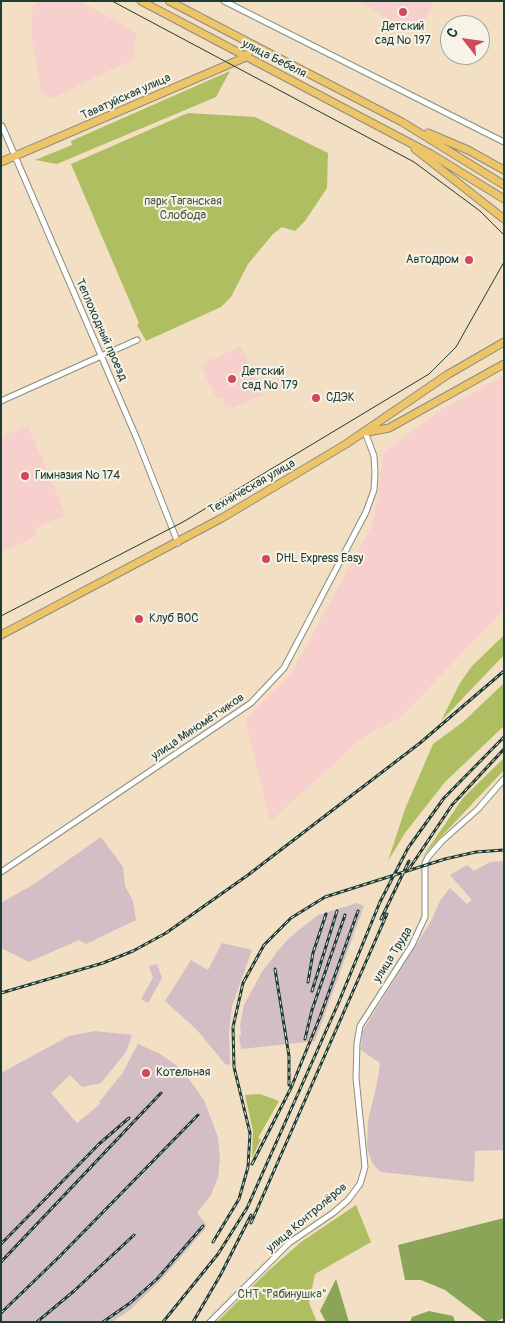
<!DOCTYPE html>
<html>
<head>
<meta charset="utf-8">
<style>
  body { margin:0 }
  #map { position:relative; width:505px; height:1323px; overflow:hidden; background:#f3dfc3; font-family:Pangolin,sans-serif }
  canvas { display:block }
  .frame { position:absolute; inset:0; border:2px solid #1f3d34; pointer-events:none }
  .north { position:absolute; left:440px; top:15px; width:50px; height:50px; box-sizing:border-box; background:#f7f3e8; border:1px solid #a1aaa0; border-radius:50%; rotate:300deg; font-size:14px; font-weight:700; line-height:20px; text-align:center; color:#1f3d34 }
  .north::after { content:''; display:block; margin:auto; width:18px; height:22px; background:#d1495b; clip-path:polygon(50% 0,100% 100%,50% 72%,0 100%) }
</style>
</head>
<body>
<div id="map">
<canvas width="505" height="1323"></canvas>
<div class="frame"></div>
<div class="north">С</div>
</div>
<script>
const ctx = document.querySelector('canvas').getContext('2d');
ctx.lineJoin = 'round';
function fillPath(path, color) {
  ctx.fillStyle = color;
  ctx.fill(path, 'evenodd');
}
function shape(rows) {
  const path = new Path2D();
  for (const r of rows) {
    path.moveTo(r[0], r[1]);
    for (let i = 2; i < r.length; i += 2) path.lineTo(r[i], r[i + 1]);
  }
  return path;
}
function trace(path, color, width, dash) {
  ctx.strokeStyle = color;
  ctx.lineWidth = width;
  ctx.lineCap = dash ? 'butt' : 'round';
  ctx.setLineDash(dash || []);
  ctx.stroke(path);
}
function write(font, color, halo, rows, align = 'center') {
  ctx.font = font + ' Pangolin,sans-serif';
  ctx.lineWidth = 4;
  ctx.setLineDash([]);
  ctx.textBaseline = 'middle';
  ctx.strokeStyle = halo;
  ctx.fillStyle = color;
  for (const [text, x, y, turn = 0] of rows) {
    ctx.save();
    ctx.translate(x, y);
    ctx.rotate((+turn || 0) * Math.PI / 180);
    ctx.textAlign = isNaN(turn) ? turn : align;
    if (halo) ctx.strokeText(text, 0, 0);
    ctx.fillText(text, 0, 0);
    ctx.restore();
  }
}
const built = shape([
  [38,1,80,1,136,32,134,59,52,98,41,93,31,34,33,6],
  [357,1,435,1,421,27,398,24],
  [241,346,264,394,233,408,226,407,221,398,217,399,200,365],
  [504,376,504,609,401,717,362,738,270,822,245,719,290,675,373,524,384,452,442,409],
  [28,426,66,515,34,529,37,536,1,552,1,437]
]);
const industrial = shape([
  [101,837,123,867,125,886,133,901,136,920,86,944,79,940,29,962,1,948,1,903,34,884],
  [504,861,504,1150,475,1151,474,1182,381,1172,372,1163,367,1148,368,1121,378,1079,380,1063,361,1050,362,1032,431,921,440,901,450,888,467,904,472,900,450,875,467,865,474,871,490,862],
  [357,903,364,906,315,1041,241,1049,239,1035,241,1035,240,1025,244,1005,262,972,277,952,289,938,318,915],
  [222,943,252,950,232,1006,229,1033,230,1064,226,1065,197,1030,165,1001,191,960,208,970],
  [157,964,162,978,148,1003,141,999,153,978,149,966],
  [95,1031,132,1035,126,1052,101,1083,82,1087,70,1075,51,1093,77,1123,100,1104,99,1102,122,1074,138,1044,160,1054,176,1065,186,1075,204,1100,218,1137,220,1158,218,1177,211,1195,197,1213,206,1224,205,1229,161,1280,130,1310,112,1322,1,1322,1,1073,69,1036]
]);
const green = shape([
  [230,71,216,97,57,164,35,160,72,145,71,141],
  [188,113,255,117,328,153,327,188,305,221,295,231,282,227,273,234,248,264,231,297,221,307,146,341,137,325,139,323,71,164],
  [504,635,504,655,441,721,460,683,472,666],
  [504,683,504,726,445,782,405,833,388,861,405,809,433,744,463,722],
  [504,758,504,770,423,856,463,798],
  [260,1094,279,1101,258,1138,261,1139,252,1158,253,1131,245,1095],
  [356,1205,371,1242,315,1274,309,1303,317,1322,217,1322,267,1272,301,1242]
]);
const forest = shape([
  [504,1218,504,1318,495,1322,487,1322,445,1290,421,1280,405,1280,398,1245],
  [336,1279,349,1322,326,1322,320,1311],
  [429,1311,453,1316,455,1322,410,1322,412,1317]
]);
const minor = shape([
  [224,1,504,142],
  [2,126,137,439,178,543],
  [1,401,137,340],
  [1,872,251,703,284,668,366,512,374,490,375,474,374,456,365,432],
  [210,1322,289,1243,333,1213,348,1200,360,1184,365,1167,356,1078,357,1043,360,1026,412,945,425,917,425,863,428,857,442,841,478,809,504,779]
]);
const major = shape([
  [141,1,431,154,504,199],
  [169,1,402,122,504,185],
  [428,133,468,150,504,170],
  [415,149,504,219],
  [1,162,246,57,253,45],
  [368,432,389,428,504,364],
  [1,635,222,518,346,444,447,375,504,342]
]);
const tram = shape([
  [112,1,414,162,480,211,504,235],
  [1,616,183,522,429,374,456,347,504,262]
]);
const rail = shape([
  [409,869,452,805,504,749],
  [381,919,409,861],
  [275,969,289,1056,289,1085],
  [308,982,313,953,326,914],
  [312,991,337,911],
  [1,993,103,963,133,951,166,933,248,875,420,743,504,671],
  [305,1039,312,1010,345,915],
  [252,1164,291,1088,320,1017,358,911],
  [251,1223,387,914],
  [213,1242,239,1199,248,1167,250,1133,234,1067,233,1027,243,983,264,945,291,918,325,897,445,859,476,852,504,850],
  [1,1244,99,1144,129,1118],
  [1,1262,161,1093],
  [1,1313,59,1257,198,1115],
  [37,1322,74,1291,134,1235],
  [103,1322,130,1303,157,1279,203,1226],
  [163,1322,218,1254,247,1208,338,1004,380,902,408,848,444,798,504,737],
  [193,1322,221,1274,251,1215]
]);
const markers = [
  [403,12,5,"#d1495b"],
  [469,260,5,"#d1495b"],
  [232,379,5,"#d1495b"],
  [316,398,5,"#d1495b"],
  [25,476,5,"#d1495b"],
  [266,559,5,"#d1495b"],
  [139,619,5,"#d1495b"],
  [146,1073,5,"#d1495b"]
];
const poiNames = [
  ["Детский",403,27,"center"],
  ["сад № 197",403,41,"center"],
  ["Автодром",459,260,"right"],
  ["Детский",242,372],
  ["сад № 179",242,386],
  ["СДЭК",326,398],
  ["Гимназия № 174",35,476],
  ["DHL Express Easy",276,559],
  ["Клуб ВОС",149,619],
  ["Котельная",156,1073]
];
const streetNames = [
  ["улица Бебеля",274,59,27],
  ["Таватуйская улица",126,97,-24],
  ["Теплоходный проезд",101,330,66],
  ["Техническая улица",252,487,-30],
  ["улица Миномётчиков",198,727,-34],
  ["улица Труда",393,955,-58],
  ["улица Контролёров",307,1218,-40]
];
const parkNames = [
  ["парк Таганская",183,202],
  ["Слобода",183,216],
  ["СНТ \"Рябинушка\"",282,1295]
];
fillPath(built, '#f7d0ce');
fillPath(industrial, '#d2bec4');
fillPath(green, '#aebe61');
fillPath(forest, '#8aa557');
trace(minor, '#898e7c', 7);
trace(major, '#898e7c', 9);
trace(minor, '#fff', 5);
trace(major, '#eec469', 7);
trace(tram, '#1f3d34', 1);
trace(rail, '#1f3d34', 3);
trace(rail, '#f7f3e8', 1, [4]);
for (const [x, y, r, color] of markers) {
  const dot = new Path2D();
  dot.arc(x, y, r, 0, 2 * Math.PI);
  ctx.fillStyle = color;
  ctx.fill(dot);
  trace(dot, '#f7f3e8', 2);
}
write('12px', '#1f3d34', '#f7f3e8', poiNames, 'left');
write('12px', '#1f3d34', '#f7f3e8', streetNames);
write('12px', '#435d3f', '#f7f3e8', parkNames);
</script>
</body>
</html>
